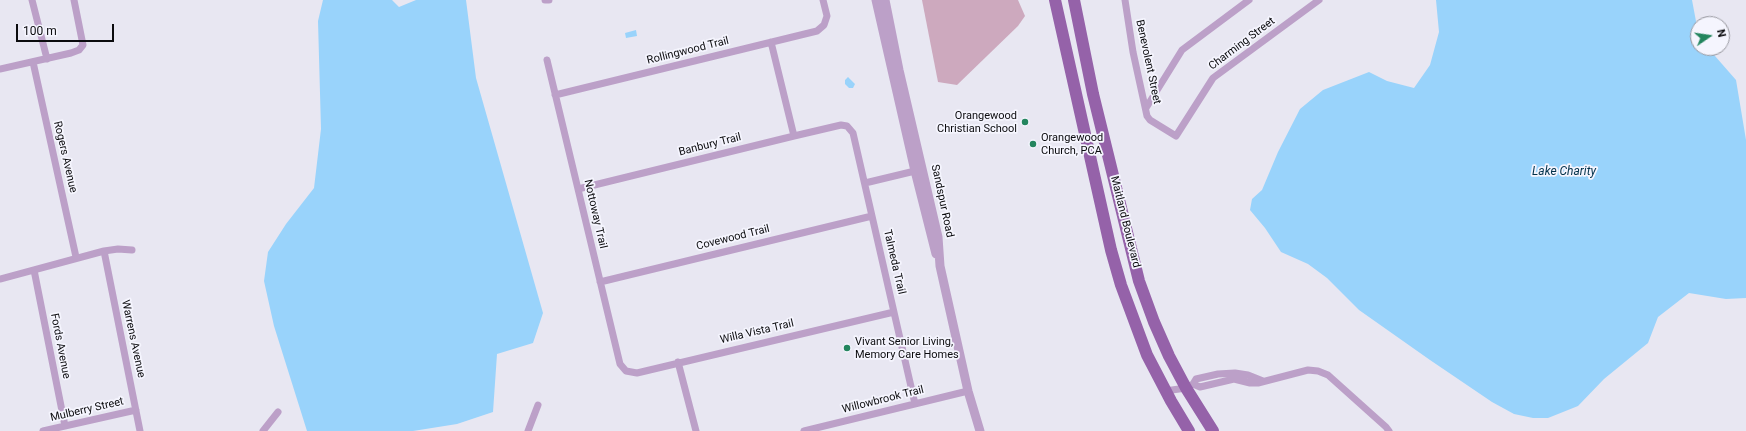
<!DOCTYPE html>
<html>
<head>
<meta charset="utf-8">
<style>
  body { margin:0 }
  #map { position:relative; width:1746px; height:431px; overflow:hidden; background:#e8e7f2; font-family:Roboto,sans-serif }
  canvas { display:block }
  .north { position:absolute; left:1690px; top:16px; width:40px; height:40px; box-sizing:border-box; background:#f5f5fe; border:1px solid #97979e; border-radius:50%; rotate:77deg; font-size:11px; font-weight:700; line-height:16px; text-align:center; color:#0b0b0e }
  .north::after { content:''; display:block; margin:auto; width:14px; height:18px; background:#23855e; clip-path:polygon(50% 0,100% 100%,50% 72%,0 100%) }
  .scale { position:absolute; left:16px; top:24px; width:98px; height:18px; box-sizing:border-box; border:2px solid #0b0b0e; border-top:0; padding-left:5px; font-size:12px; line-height:14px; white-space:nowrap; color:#0b0b0e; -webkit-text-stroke:3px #f5f5fe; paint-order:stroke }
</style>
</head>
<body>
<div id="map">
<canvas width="1746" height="431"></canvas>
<div class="north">N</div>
<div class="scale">100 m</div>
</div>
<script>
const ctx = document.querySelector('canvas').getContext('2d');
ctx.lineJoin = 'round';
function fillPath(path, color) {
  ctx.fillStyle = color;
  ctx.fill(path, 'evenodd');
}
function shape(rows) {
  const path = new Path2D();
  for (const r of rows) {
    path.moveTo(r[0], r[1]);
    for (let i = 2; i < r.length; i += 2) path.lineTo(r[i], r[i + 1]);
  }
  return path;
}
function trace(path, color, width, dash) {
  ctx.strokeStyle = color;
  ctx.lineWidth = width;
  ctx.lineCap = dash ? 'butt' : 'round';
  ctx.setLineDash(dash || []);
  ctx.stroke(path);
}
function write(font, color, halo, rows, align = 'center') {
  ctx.font = font + ' Roboto,sans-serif';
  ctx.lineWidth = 3.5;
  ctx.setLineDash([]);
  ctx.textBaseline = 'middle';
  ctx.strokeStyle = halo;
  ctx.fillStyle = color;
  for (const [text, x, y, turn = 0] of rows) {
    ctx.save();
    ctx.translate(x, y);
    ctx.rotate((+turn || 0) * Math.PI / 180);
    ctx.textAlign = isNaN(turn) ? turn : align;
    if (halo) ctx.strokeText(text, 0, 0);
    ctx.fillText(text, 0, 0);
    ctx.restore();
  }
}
const green = shape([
  [922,0,1018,0,1025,16,1018,26,957,85,938,82]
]);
const water = shape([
  [323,0,392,0,399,7,416,0,466,0,476,78,543,313,533,343,497,354,493,412,457,424,413,431,307,431,274,326,264,281,268,252,286,224,314,188,321,129,318,21],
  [1436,0,1692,0,1698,32,1698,48,1708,48,1736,80,1746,140,1746,298,1726,299,1689,293,1658,317,1648,343,1604,379,1578,406,1548,418,1533,418,1514,414,1492,402,1430,360,1359,310,1327,278,1308,264,1281,252,1265,228,1250,210,1252,199,1262,190,1278,152,1300,109,1323,90,1369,72,1387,81,1414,88,1430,65,1439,32],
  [636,30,637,36,626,38,625,33],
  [848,77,855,84,853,88,849,88,845,84,845,80]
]);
const minor = shape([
  [32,0,47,59],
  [545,0,549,0],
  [1125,0,1133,52,1147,116,1150,120,1176,136,1213,78,1319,0],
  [771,42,794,136],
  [547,60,620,364,626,371,637,373,894,312],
  [33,62,76,257],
  [0,69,71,53,79,50,83,45,74,0],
  [555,95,817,31,824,25,827,16,823,0],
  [1146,108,1182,50,1249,0],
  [865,183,915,171],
  [578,189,794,136,841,125,847,126,853,133,915,404],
  [104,251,140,431],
  [34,270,65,426],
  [0,279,104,251,118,249,132,250],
  [600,282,872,216],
  [678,362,696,431],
  [1193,384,1200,387,1234,379,1250,383,1258,383,1308,370,1318,371,1328,375,1386,427,1389,431],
  [1165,391,1186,388,1193,384,1196,379,1218,374,1235,373,1248,375,1263,381],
  [43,431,136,410],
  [263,431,278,412],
  [528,431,538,405],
  [804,431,968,391]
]);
const tertiary = shape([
  [876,0,915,171,936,254],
  [885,0,899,70,938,237,940,266,968,391,980,431]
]);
const primary = shape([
  [1055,0,1111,250,1121,285,1147,355,1171,401,1189,431],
  [1074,0,1093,94,1139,281,1154,322,1169,356,1186,388,1213,431]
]);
const markers = [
  [1025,122,4,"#23855e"],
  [1033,144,4,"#23855e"],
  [847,348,4,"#23855e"]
];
const streetNames = [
  ["Charming Street",1242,44,-37],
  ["Rollingwood Trail",688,51,-14],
  ["Benevolent Street",1148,62,78],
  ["Banbury Trail",710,145,-14],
  ["Rogers Avenue",65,157,77],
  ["Sandspur Road",942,201,78],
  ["Nottoway Trail",595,214,77],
  ["Maitland Boulevard",1125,222,76],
  ["Covewood Trail",733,238,-14],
  ["Talmeda Trail",894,262,77],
  ["Willa Vista Trail",757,332,-13],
  ["Warrens Avenue",133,339,78],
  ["Fords Avenue",60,346,79],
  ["Willowbrook Trail",883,400,-14],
  ["Mulberry Street",87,410,-13]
];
const poiNames = [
  ["Orangewood",1017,116,"right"],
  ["Christian School",1017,129,"right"],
  ["Orangewood",1041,138],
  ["Church, PCA",1041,151],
  ["Vivant Senior Living,",855,342],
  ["Memory Care Homes",855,355]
];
const waterNames = [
  ["Lake Charity",1564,172]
];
fillPath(green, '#cda9be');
fillPath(water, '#99d3fb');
trace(minor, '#bca0c8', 7);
trace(tertiary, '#bca0c8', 9);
trace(primary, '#9562a9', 12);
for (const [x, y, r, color] of markers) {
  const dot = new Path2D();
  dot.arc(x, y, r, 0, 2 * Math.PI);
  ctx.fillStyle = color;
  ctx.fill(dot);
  trace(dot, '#f5f5fe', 1.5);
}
write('11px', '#0b0b0e', '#f5f5fe', streetNames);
write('11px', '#0b0b0e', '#f5f5fe', poiNames, 'left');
write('italic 12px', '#00314b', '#f5f5fe', waterNames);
</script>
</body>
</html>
